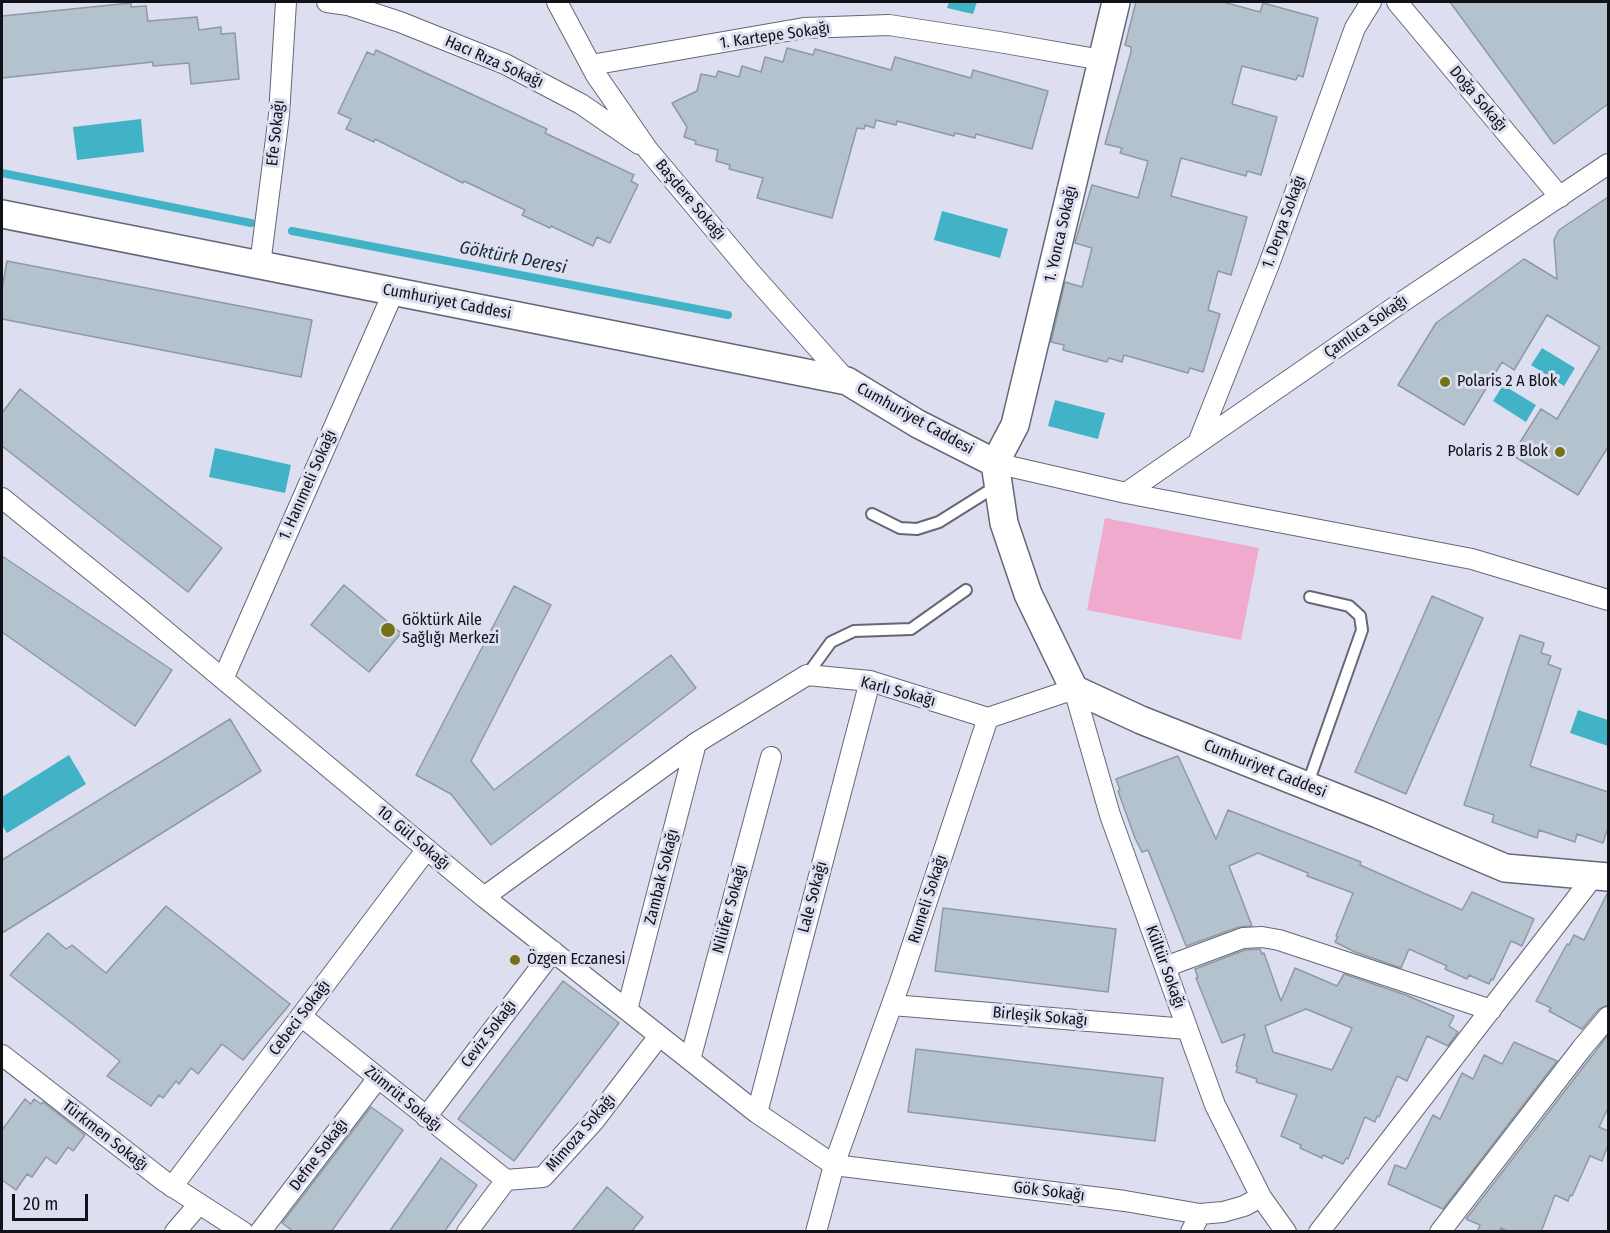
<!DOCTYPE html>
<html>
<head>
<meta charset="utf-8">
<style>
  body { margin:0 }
  #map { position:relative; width:1610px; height:1233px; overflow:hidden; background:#dddff0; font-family:"Fira Sans Condensed",sans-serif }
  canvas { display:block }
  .frame { position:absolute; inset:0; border:3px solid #111217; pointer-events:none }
  .scale { position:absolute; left:12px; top:1194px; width:76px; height:27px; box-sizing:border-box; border:3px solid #111217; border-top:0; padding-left:8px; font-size:18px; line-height:21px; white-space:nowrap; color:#111217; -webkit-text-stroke:4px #dddff0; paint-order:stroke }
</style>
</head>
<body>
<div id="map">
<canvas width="1610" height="1233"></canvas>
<div class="frame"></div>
<div class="scale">20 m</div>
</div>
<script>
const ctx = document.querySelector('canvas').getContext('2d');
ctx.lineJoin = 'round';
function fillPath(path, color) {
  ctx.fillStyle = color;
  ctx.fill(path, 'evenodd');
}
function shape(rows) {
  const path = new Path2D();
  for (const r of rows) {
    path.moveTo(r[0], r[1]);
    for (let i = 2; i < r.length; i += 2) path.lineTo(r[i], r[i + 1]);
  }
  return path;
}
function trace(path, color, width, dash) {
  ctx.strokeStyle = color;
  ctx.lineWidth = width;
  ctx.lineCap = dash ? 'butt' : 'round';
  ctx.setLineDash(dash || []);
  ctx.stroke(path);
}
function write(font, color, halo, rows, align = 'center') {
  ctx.font = font + ' "Fira Sans Condensed",sans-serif';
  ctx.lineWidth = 6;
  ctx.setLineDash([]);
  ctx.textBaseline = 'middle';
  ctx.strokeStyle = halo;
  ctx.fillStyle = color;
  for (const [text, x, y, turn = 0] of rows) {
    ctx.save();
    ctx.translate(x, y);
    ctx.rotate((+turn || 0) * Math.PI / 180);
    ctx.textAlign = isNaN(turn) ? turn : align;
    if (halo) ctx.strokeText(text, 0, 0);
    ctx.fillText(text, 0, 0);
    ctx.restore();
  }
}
const green = shape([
  [1105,518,1259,548,1241,640,1087,610]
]);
const water = shape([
  [949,2,977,2,973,14,947,8],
  [141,119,144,152,77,160,73,127],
  [942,211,1008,229,1000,258,934,240],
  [1542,348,1575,368,1564,386,1531,365],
  [1503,385,1536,405,1526,422,1493,401],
  [1055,400,1105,413,1098,439,1048,426],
  [215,448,291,465,285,493,209,477],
  [1578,710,1608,720,1608,746,1570,733],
  [69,755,86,784,7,833,2,825,2,797]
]);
const stream = shape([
  [2,173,251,223],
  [292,231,728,315]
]);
const building = shape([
  [1136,2,1223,2,1260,12,1263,3,1318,18,1303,77,1298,75,1296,80,1242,66,1232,104,1277,117,1261,175,1247,171,1246,176,1181,158,1171,196,1247,217,1231,275,1218,271,1208,310,1220,314,1203,372,1190,368,1188,373,1124,355,1122,362,1109,358,1107,362,1063,350,1064,345,1051,342,1065,282,1082,287,1092,248,1075,243,1092,185,1138,198,1148,161,1120,153,1122,148,1105,144,1131,52,1131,47,1125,45,1136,2],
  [1450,2,1608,2,1608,104,1554,144,1450,2],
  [131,3,131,7,146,6,148,21,197,17,199,30,221,27,221,34,235,33,239,79,191,84,189,63,153,66,153,62,2,78,2,16,131,3],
  [787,48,813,55,815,49,891,70,895,57,971,78,973,70,1048,91,1032,149,976,134,975,138,955,133,954,136,897,121,896,125,876,120,874,128,865,125,864,129,857,128,832,218,757,198,763,178,729,169,730,165,716,161,718,150,695,144,696,141,684,137,687,127,672,103,697,91,701,74,716,77,718,71,739,77,742,66,761,72,765,57,783,62,787,48],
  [376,50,547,129,545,133,634,175,631,181,638,185,610,243,597,237,593,246,551,226,550,228,522,215,525,210,464,181,463,183,375,139,374,142,346,129,351,119,338,113,367,52,374,55,376,50],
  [1608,197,1608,447,1578,495,1512,455,1541,409,1557,419,1600,347,1547,315,1514,370,1502,362,1464,425,1398,385,1436,323,1524,259,1557,279,1554,240,1559,230,1608,197],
  [7,261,312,320,301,377,2,319,2,289,7,261],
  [20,389,222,548,188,592,2,446,2,413,20,389],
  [2,556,172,670,135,726,2,632,2,556],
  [344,585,401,633,369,672,311,625,344,585],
  [514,586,551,605,471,761,494,790,671,655,696,688,491,845,451,794,416,775,514,586],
  [1432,596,1483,618,1406,794,1355,772,1432,596],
  [1520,635,1544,643,1541,653,1551,656,1548,664,1561,669,1530,766,1608,792,1608,827,1603,843,1577,834,1575,842,1539,830,1537,838,1492,822,1494,815,1464,805,1520,635],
  [230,719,261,771,2,933,2,860,230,719],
  [1178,756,1216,839,1228,810,1361,862,1360,865,1462,910,1472,892,1534,919,1522,946,1511,941,1493,980,1491,979,1489,984,1469,975,1467,979,1445,969,1447,966,1409,949,1401,968,1355,952,1335,942,1338,937,1336,936,1353,893,1307,876,1308,873,1258,853,1229,866,1252,926,1239,927,1186,946,1148,850,1142,852,1135,838,1118,791,1120,790,1116,779,1178,756],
  [1608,892,1608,1005,1599,1009,1582,1029,1549,1011,1551,1008,1536,1001,1567,944,1569,945,1574,935,1584,940,1608,892],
  [166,906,290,1004,243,1060,222,1044,198,1074,191,1068,179,1084,176,1081,163,1098,159,1095,151,1106,107,1076,120,1061,10,975,48,933,66,949,72,945,106,973,166,906],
  [943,908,1116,929,1108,992,935,971,943,908],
  [1260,949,1262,954,1264,953,1281,1001,1295,968,1337,986,1344,974,1406,995,1454,1016,1449,1026,1458,1032,1448,1046,1427,1036,1407,1081,1397,1076,1379,1117,1377,1116,1375,1122,1365,1117,1348,1159,1346,1158,1343,1164,1323,1155,1322,1158,1300,1148,1301,1145,1281,1136,1297,1095,1256,1082,1257,1079,1236,1072,1238,1067,1236,1066,1245,1034,1222,1043,1196,978,1198,978,1195,969,1245,950,1260,949],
  [1306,1009,1352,1028,1332,1070,1273,1052,1265,1026,1306,1009],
  [563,981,619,1023,514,1161,458,1119,563,981],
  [1608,1035,1608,1108,1599,1127,1608,1131,1608,1145,1602,1161,1590,1156,1572,1196,1570,1195,1568,1201,1555,1195,1541,1232,1509,1232,1501,1228,1499,1232,1477,1232,1480,1225,1466,1219,1608,1035],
  [1514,1042,1557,1061,1443,1209,1388,1184,1395,1165,1406,1169,1433,1115,1440,1119,1462,1073,1473,1079,1484,1055,1502,1064,1514,1042],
  [916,1049,1163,1078,1155,1141,908,1112,916,1049],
  [25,1099,31,1104,34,1099,41,1104,43,1102,85,1135,73,1151,68,1147,56,1164,46,1157,32,1177,27,1174,16,1190,2,1180,2,1130,25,1099],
  [371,1107,403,1130,331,1232,294,1232,282,1223,371,1107],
  [441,1158,477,1185,454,1218,444,1232,389,1232,441,1158],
  [607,1187,643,1217,631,1232,571,1232,607,1187]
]);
const lane = shape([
  [872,514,900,528,917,529,939,522,998,485],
  [807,675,831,642,854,631,911,629,966,590],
  [1307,786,1362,630,1360,616,1349,606,1310,597]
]);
const street = shape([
  [327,2,348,5,400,22,505,64,581,104,639,144],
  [557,2,596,75,648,150,751,273,847,381],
  [1397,2,1560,197],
  [591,65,804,28,889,25,999,42,1102,60],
  [260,265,279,115,286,2],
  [1198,443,1268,267,1355,28,1371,2],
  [995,463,1126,493,1472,559,1608,600],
  [1126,493,1402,302,1608,164],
  [2,498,138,608,484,897,757,1113,834,1165,1125,1201,1200,1214,1223,1212,1244,1206,1261,1197],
  [223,679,394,291],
  [484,897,696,743,807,675,870,681,988,718],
  [1165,967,1243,938,1262,937,1279,940,1491,1010],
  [892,1005,1187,1029],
  [627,1010,696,743],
  [301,1016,506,1180],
  [2,1055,164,1181,243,1232],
  [690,1060,771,757],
  [757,1113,870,681],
  [426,1117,553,951],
  [172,1187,427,849],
  [175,1232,199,1204],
  [260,1232,378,1078],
  [467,1232,506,1180,543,1177,594,1121,659,1036],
  [816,1232,834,1165,900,982,988,718,1074,689,1110,815,1215,1105,1261,1197,1286,1232],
  [1191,1232,1200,1214],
  [1319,1232,1593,877],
  [1440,1232,1582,1048,1608,1017]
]);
const secondary = shape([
  [2,214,847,381,918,424,995,463],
  [995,463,1004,523,1028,594,1074,689,1141,720,1378,814,1505,868,1608,877],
  [995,463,1015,425,1116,2]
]);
const markers = [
  [1445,382,6,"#737216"],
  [1560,452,6,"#737216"],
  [388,630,8,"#737216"],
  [515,960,6,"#737216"]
];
const streetNames = [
  ["1. Kartepe Sokağı",775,36,-8],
  ["Hacı Rıza Sokağı",494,62,24],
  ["Doğa Sokağı",1478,99,50],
  ["Efe Sokağı",276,133,-84],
  ["Başdere Sokağı",690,200,50],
  ["1. Derya Sokağı",1284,222,-70],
  ["1. Yonca Sokağı",1061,234,-77],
  ["Cumhuriyet Caddesi",447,302,11],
  ["Çamlıca Sokağı",1366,327,-35],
  ["Cumhuriyet Caddesi",915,419,29],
  ["1. Hanımeli Sokağı",308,485,-66],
  ["Karlı Sokağı",898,692,15],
  ["Cumhuriyet Caddesi",1265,769,22],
  ["10. Gül Sokağı",413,838,40],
  ["Zambak Sokağı",662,877,-76],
  ["Lale Sokağı",813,897,-75],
  ["Rumeli Sokağı",928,899,-72],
  ["Nilüfer Sokağı",730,909,-75],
  ["Kültür Sokağı",1165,967,70],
  ["Birleşik Sokağı",1040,1017,5],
  ["Cebeci Sokağı",300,1018,-53],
  ["Ceviz Sokağı",489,1034,-53],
  ["Zümrüt Sokağı",403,1099,39],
  ["Mimoza Sokağı",581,1133,-49],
  ["Türkmen Sokağı",105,1136,38],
  ["Defne Sokağı",319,1155,-53],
  ["Gök Sokağı",1049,1192,7]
];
const poiNames = [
  ["Polaris 2 A Blok",1457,382],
  ["Polaris 2 B Blok",1548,452,"right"],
  ["Göktürk Aile",402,621],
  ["Sağlığı Merkezi",402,639],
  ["Özgen Eczanesi",527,960]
];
const waterNames = [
  ["Göktürk Deresi",513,258,11]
];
fillPath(green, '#efaace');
fillPath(water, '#42b2c6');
trace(stream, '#42b2c6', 8);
fillPath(building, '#b4c2ce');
trace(building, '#8c9aa6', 1.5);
trace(lane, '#656776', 14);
trace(street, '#656776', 22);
trace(secondary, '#656776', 30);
trace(lane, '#fff', 10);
trace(street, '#fff', 20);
trace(secondary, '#fff', 27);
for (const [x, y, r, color] of markers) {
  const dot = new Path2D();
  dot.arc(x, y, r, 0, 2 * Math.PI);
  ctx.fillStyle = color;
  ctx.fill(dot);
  trace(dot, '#dddff0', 2);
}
write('16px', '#111217', '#dddff0', streetNames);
write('16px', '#111217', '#dddff0', poiNames, 'left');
write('italic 18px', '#173035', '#dddff0', waterNames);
</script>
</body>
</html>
